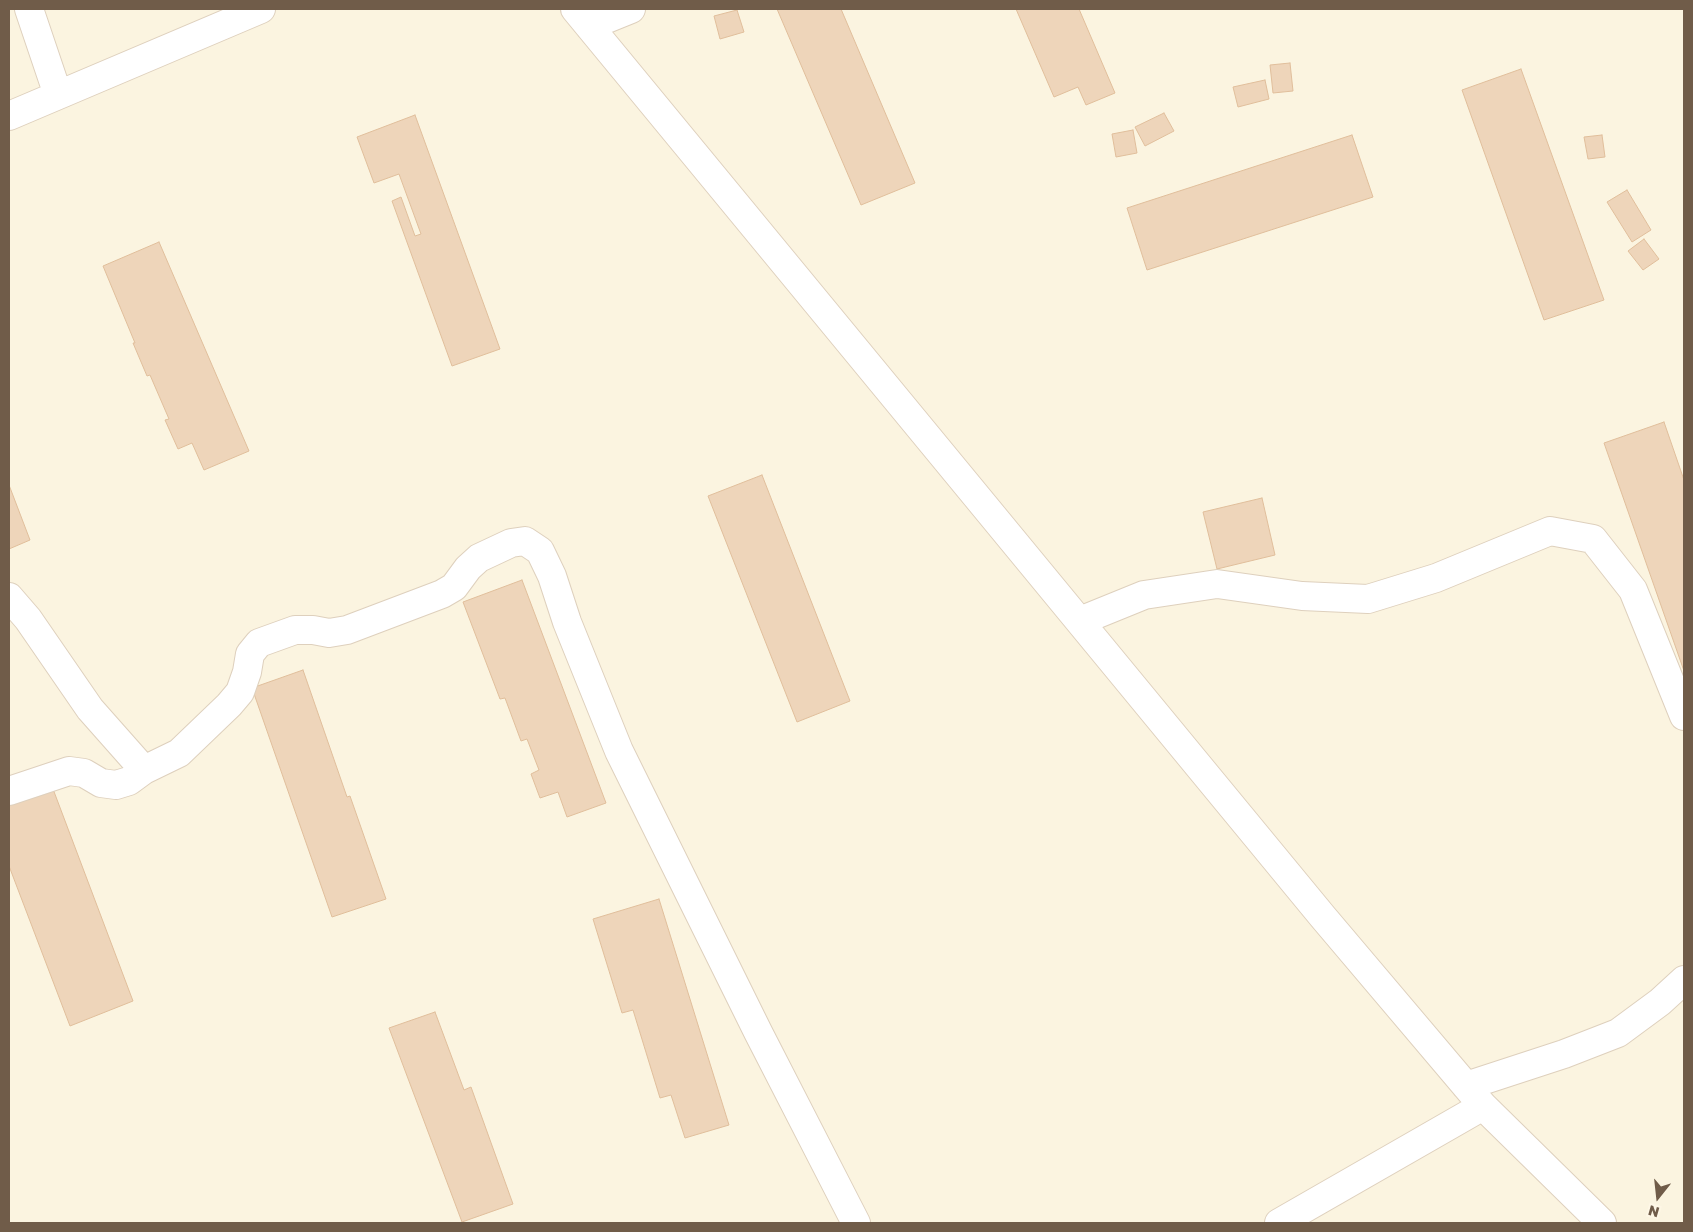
<!DOCTYPE html>
<html>
<head>
<meta charset="utf-8">
<style>
  body { margin:0 }
  #map { position:relative; width:1693px; height:1232px; overflow:hidden; background:#fbf4e0; font-family:"Golos Text",sans-serif }
  canvas { display:block }
  .frame { position:absolute; inset:0; border:10px solid #705c49; pointer-events:none }
  .north { position:absolute; left:1633px; top:1172px; width:50px; height:50px; -webkit-text-stroke:4px #fef7e6; paint-order:stroke; rotate:196deg; font-size:14px; font-weight:700; line-height:20px; text-align:center; color:#705c49 }
  .north::after { content:''; display:block; margin:auto; width:18px; height:22px; background:#705c49; clip-path:polygon(50% 0,100% 100%,50% 72%,0 100%) }
</style>
</head>
<body>
<div id="map">
<canvas width="1693" height="1232"></canvas>
<div class="frame"></div>
<div class="north">N</div>
</div>
<script>
const ctx = document.querySelector('canvas').getContext('2d');
ctx.lineJoin = 'round';
function fillPath(path, color) {
  ctx.fillStyle = color;
  ctx.fill(path, 'evenodd');
}
function shape(rows) {
  const path = new Path2D();
  for (const r of rows) {
    path.moveTo(r[0], r[1]);
    for (let i = 2; i < r.length; i += 2) path.lineTo(r[i], r[i + 1]);
  }
  return path;
}
function trace(path, color, width, dash) {
  ctx.strokeStyle = color;
  ctx.lineWidth = width;
  ctx.lineCap = dash ? 'butt' : 'round';
  ctx.setLineDash(dash || []);
  ctx.stroke(path);
}
const building = shape([
  [777,9,841,9,915,183,861,205,777,9],
  [1016,9,1079,9,1115,93,1086,105,1078,87,1054,97,1016,9],
  [737,10,744,32,720,39,714,16,737,10],
  [1290,63,1293,91,1273,93,1270,65,1290,63],
  [1521,69,1604,300,1544,320,1462,90,1521,69],
  [1265,80,1269,99,1238,107,1233,87,1265,80],
  [1164,113,1174,131,1145,146,1135,127,1164,113],
  [415,115,500,349,452,366,392,201,401,197,415,236,421,234,399,174,374,183,357,137,415,115],
  [1133,130,1137,153,1116,157,1112,134,1133,130],
  [1352,135,1373,197,1147,270,1127,208,1352,135],
  [1602,135,1605,157,1588,159,1584,137,1602,135],
  [1627,190,1651,230,1632,242,1607,202,1627,190],
  [1644,239,1659,259,1643,270,1628,251,1644,239],
  [159,242,249,451,204,470,192,443,178,449,165,420,169,419,150,375,147,376,133,343,135,343,103,266,159,242],
  [1664,422,1684,480,1684,671,1604,443,1664,422],
  [762,475,850,701,797,722,708,496,762,475],
  [9,485,30,540,9,549,9,485],
  [1262,498,1275,555,1217,569,1203,512,1262,498],
  [522,580,606,803,567,817,558,792,540,798,531,774,539,770,527,739,521,741,505,698,500,699,463,602,522,580],
  [303,670,347,797,350,796,386,899,332,917,252,688,303,670],
  [53,789,133,1001,70,1026,9,866,9,805,53,789],
  [659,899,729,1125,685,1138,671,1095,660,1098,633,1010,622,1013,593,919,659,899],
  [435,1012,464,1090,471,1087,513,1204,462,1222,389,1028,435,1012]
]);
const minor = shape([
  [29,9,58,95],
  [575,9,1323,917,1483,1106,1602,1223],
  [589,26,631,9],
  [9,116,261,9],
  [9,597,28,619,90,709,144,770],
  [1080,621,1144,595,1217,584,1302,596,1368,599,1436,578,1550,531,1593,539,1633,590,1684,716],
  [9,791,69,771,84,773,101,783,116,785,129,781,144,770,179,753,229,705,240,692,247,672,250,654,259,643,295,630,313,630,329,633,347,630,442,594,454,587,468,568,479,558,511,543,525,541,540,551,552,576,567,622,619,751,758,1032,856,1223],
  [1466,1086,1564,1054,1618,1033,1660,1002,1684,980],
  [1279,1223,1483,1106]
]);
fillPath(building, '#eed5ba');
trace(building, '#e0be9b', 1);
trace(minor, '#ded0bd', 30);
trace(minor, '#fff', 28);
</script>
</body>
</html>
